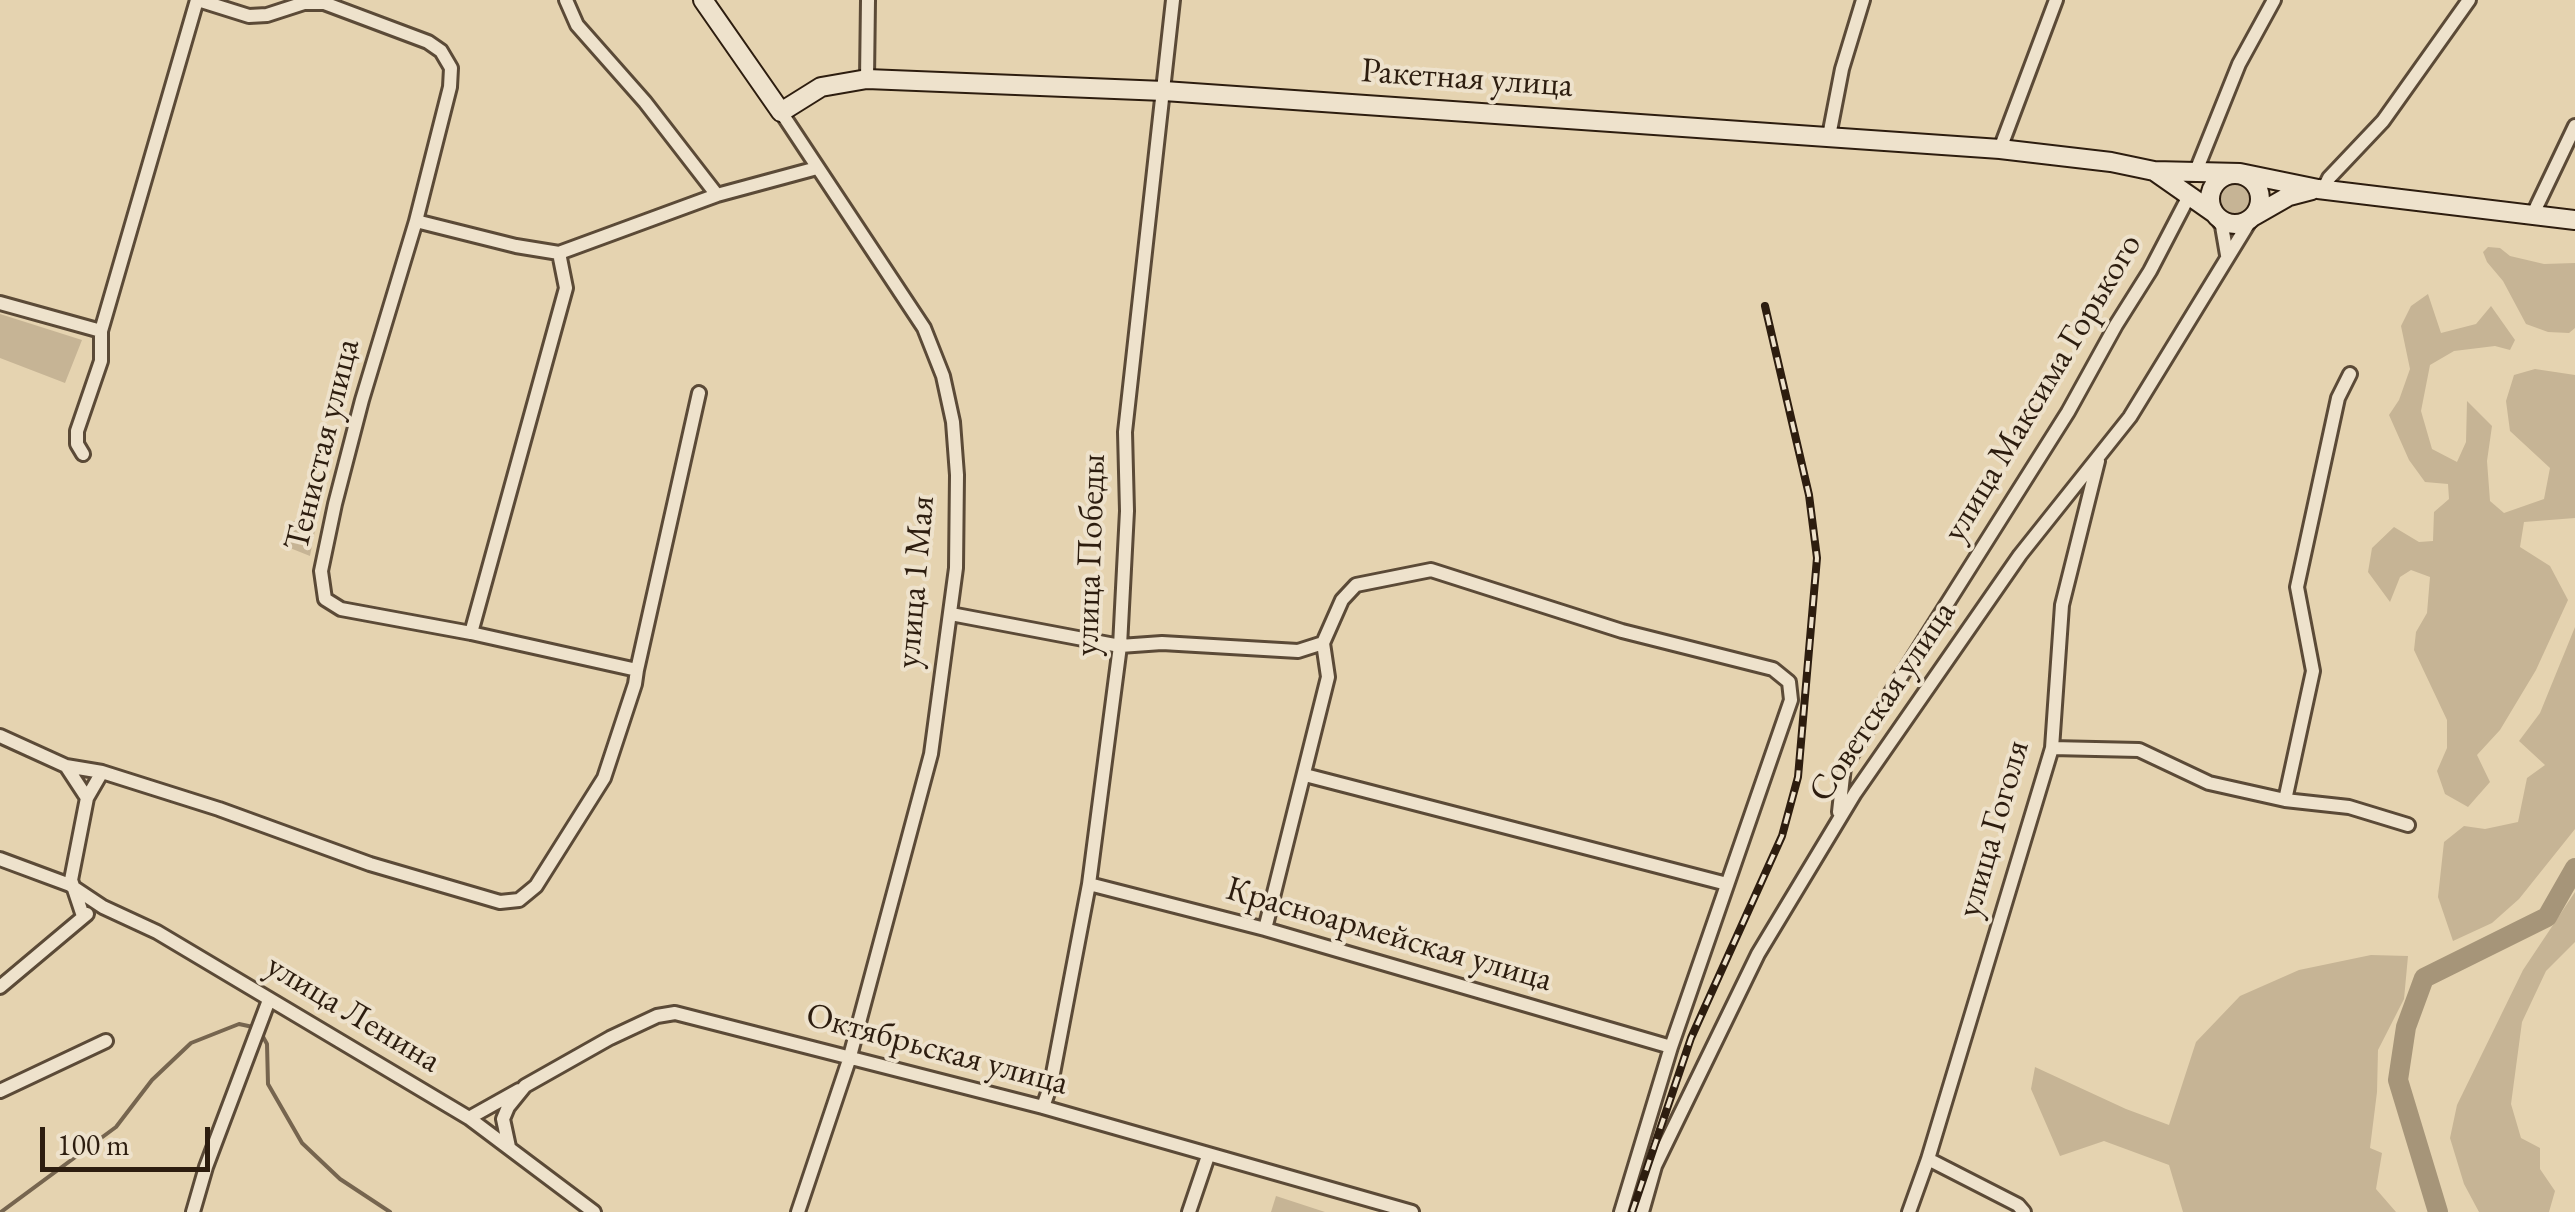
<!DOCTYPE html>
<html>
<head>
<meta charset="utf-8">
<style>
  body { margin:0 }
  #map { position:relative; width:2575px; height:1212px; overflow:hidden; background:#e5d3b0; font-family:"EB Garamond",serif }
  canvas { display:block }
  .scale { position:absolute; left:40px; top:1127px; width:170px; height:45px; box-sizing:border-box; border:5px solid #2d1d0f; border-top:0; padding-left:12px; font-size:30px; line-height:35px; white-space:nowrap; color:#2d1d0f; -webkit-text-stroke:8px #eee2cc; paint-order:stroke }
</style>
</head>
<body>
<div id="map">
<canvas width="2575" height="1212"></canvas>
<div class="scale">100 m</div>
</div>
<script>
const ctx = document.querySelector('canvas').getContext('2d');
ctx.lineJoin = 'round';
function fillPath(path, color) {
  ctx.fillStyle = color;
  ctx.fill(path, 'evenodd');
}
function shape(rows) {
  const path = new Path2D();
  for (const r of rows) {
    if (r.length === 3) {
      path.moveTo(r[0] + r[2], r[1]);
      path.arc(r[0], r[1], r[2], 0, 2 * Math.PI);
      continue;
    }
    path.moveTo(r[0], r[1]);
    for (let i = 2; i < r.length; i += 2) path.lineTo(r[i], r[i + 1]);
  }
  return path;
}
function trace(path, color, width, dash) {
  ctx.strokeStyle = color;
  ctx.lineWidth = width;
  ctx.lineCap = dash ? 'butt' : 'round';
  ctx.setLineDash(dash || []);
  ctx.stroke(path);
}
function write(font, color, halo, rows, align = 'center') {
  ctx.font = font + ' "EB Garamond",serif';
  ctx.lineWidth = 8;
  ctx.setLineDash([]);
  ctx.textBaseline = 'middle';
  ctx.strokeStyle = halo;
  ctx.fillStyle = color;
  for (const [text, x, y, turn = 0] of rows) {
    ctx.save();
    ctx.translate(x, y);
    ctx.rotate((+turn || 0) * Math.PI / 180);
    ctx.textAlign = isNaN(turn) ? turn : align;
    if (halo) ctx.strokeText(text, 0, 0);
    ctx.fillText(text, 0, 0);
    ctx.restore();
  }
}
const green = shape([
  [2235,197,19],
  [2488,247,2500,248,2510,256,2544,264,2575,263,2575,328,2569,333,2548,332,2526,324,2503,281,2487,262,2483,252],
  [2428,294,2441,333,2476,324,2491,306,2515,340,2510,350,2495,346,2454,351,2430,365,2421,411,2432,449,2457,462,2466,442,2467,401,2492,426,2487,461,2490,501,2504,513,2544,499,2550,468,2510,431,2506,401,2514,375,2535,369,2575,375,2575,518,2524,522,2520,547,2550,566,2568,600,2536,670,2500,730,2477,755,2490,782,2468,807,2445,794,2437,771,2447,748,2447,720,2414,650,2416,632,2427,613,2430,577,2411,570,2400,577,2390,602,2368,572,2372,548,2394,527,2419,542,2433,541,2434,512,2449,499,2448,484,2425,482,2409,460,2389,415,2399,400,2410,369,2401,326,2411,306],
  [0,314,82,340,65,383,0,358],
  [317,520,310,556,285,546,292,521],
  [2575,627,2575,829,2519,899,2492,923,2453,941,2438,897,2444,842,2464,826,2485,829,2518,822,2527,778,2545,765,2519,741,2540,713],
  [2575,892,2575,942,2546,971,2522,1022,2511,1104,2521,1138,2540,1148,2540,1169,2555,1191,2549,1212,2479,1212,2464,1184,2450,1138,2457,1105,2523,970],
  [2371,955,2408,956,2404,999,2378,1050,2377,1092,2370,1148,2382,1153,2376,1189,2396,1212,2183,1212,2169,1165,2104,1141,2060,1156,2031,1089,2035,1067,2126,1109,2169,1125,2196,1042,2240,996,2299,970],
  [1276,1196,1325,1212,1271,1212]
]);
const stream = shape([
  [262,1035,267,1044,268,1084,302,1143,340,1179,390,1212],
  [1,1212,116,1127,152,1080,191,1043,239,1024,253,1027]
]);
const river = shape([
  [2438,1212,2398,1080,2406,1027,2424,978,2547,917,2575,868]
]);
const minor = shape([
  [566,0,577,25,645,102,717,195],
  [867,79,868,0],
  [781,112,924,328,943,376,953,422,957,475,956,568,931,754,849,1060,798,1212],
  [1829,136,1842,69,1863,0],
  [2000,149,2056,0],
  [2196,171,2239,64,2274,0],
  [2323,190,2329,178,2383,121,2469,0],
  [2214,213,2222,226,2227,255],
  [2533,214,2575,126],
  [416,221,516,246,559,253,717,195,817,168],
  [0,303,101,331],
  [83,454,77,444,77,431,101,361,101,331,197,0],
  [951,614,1120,646,1162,643,1298,651,1323,643,1342,600,1356,585,1431,570,1622,631,1773,669,1789,682,1791,700,1671,1047,1621,1212],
  [471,633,566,288,559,253],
  [637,670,699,393],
  [0,736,66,766,102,772,219,809,370,864,500,902,519,900,536,886,604,778,635,684,637,670,471,633,341,609,325,599,321,571,335,504,362,400,416,221,450,87,451,68,441,51,428,42,324,3,304,3,267,15,249,16,198,0],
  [2052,748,2139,750,2209,783,2285,800,2349,807,2408,825],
  [66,766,87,798],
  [1305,775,1727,884],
  [2285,800,2313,671,2297,587,2338,398,2350,374],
  [1839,812,1844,767,2068,412,2116,325,2150,271,2189,196],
  [0,859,70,885,103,907,157,932,469,1118,594,1212],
  [1089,884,1265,929,1671,1047],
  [83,916,71,880,87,798,102,772],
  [1265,929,1328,677,1323,643],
  [0,987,87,914],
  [0,1091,106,1041],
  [1043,1107,1051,1084,1089,884,1120,646,1127,511,1125,432,1173,0],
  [469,1118,519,1090],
  [509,1147,503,1119,508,1107,525,1086,610,1038,657,1016,675,1013,1043,1107,1412,1212],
  [1928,1159,2018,1205,2024,1212],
  [193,1212,206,1167,269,1000],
  [1189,1212,1208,1156],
  [1642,1212,1655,1166,1758,954,1855,793,2020,555,2130,417,2253,216],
  [1909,1212,1928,1159,2052,748,2062,605,2098,461]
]);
const secondary = shape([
  [703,0,781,112,821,87,867,79,1164,91,2000,149,2111,162,2154,171,2240,173,2318,189,2575,220],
  [2154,171,2214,213],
  [2235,199,25],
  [2254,216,2289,196,2312,190]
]);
const rail = shape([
  [1632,1212,1691,1038,1782,836,1798,777,1817,558,1809,495,1765,306]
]);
const streetNames = [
  ["Ракетная улица",1467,79,4],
  ["улица Максима Горького",2043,388,-59],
  ["Тенистая улица",323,445,-76],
  ["улица Победы",1091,555,-88],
  ["улица 1 Мая",916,582,-85],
  ["Советская улица",1883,702,-56],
  ["улица Гоголя",1994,829,-74],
  ["Красноармейская улица",1389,935,16],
  ["улица Ленина",353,1014,31],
  ["Октябрьская улица",937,1050,15]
];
fillPath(green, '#c6b495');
trace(stream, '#76654f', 4);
trace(river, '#a69579', 20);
trace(minor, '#5b4a37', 18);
trace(secondary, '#2d1d0f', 22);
trace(minor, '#eee2cc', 12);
trace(secondary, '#eee2cc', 18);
trace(rail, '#2d1d0f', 8);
trace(rail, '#eee2cc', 4, [11]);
write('35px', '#2d1d0f', '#eee2cc', streetNames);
</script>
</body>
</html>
